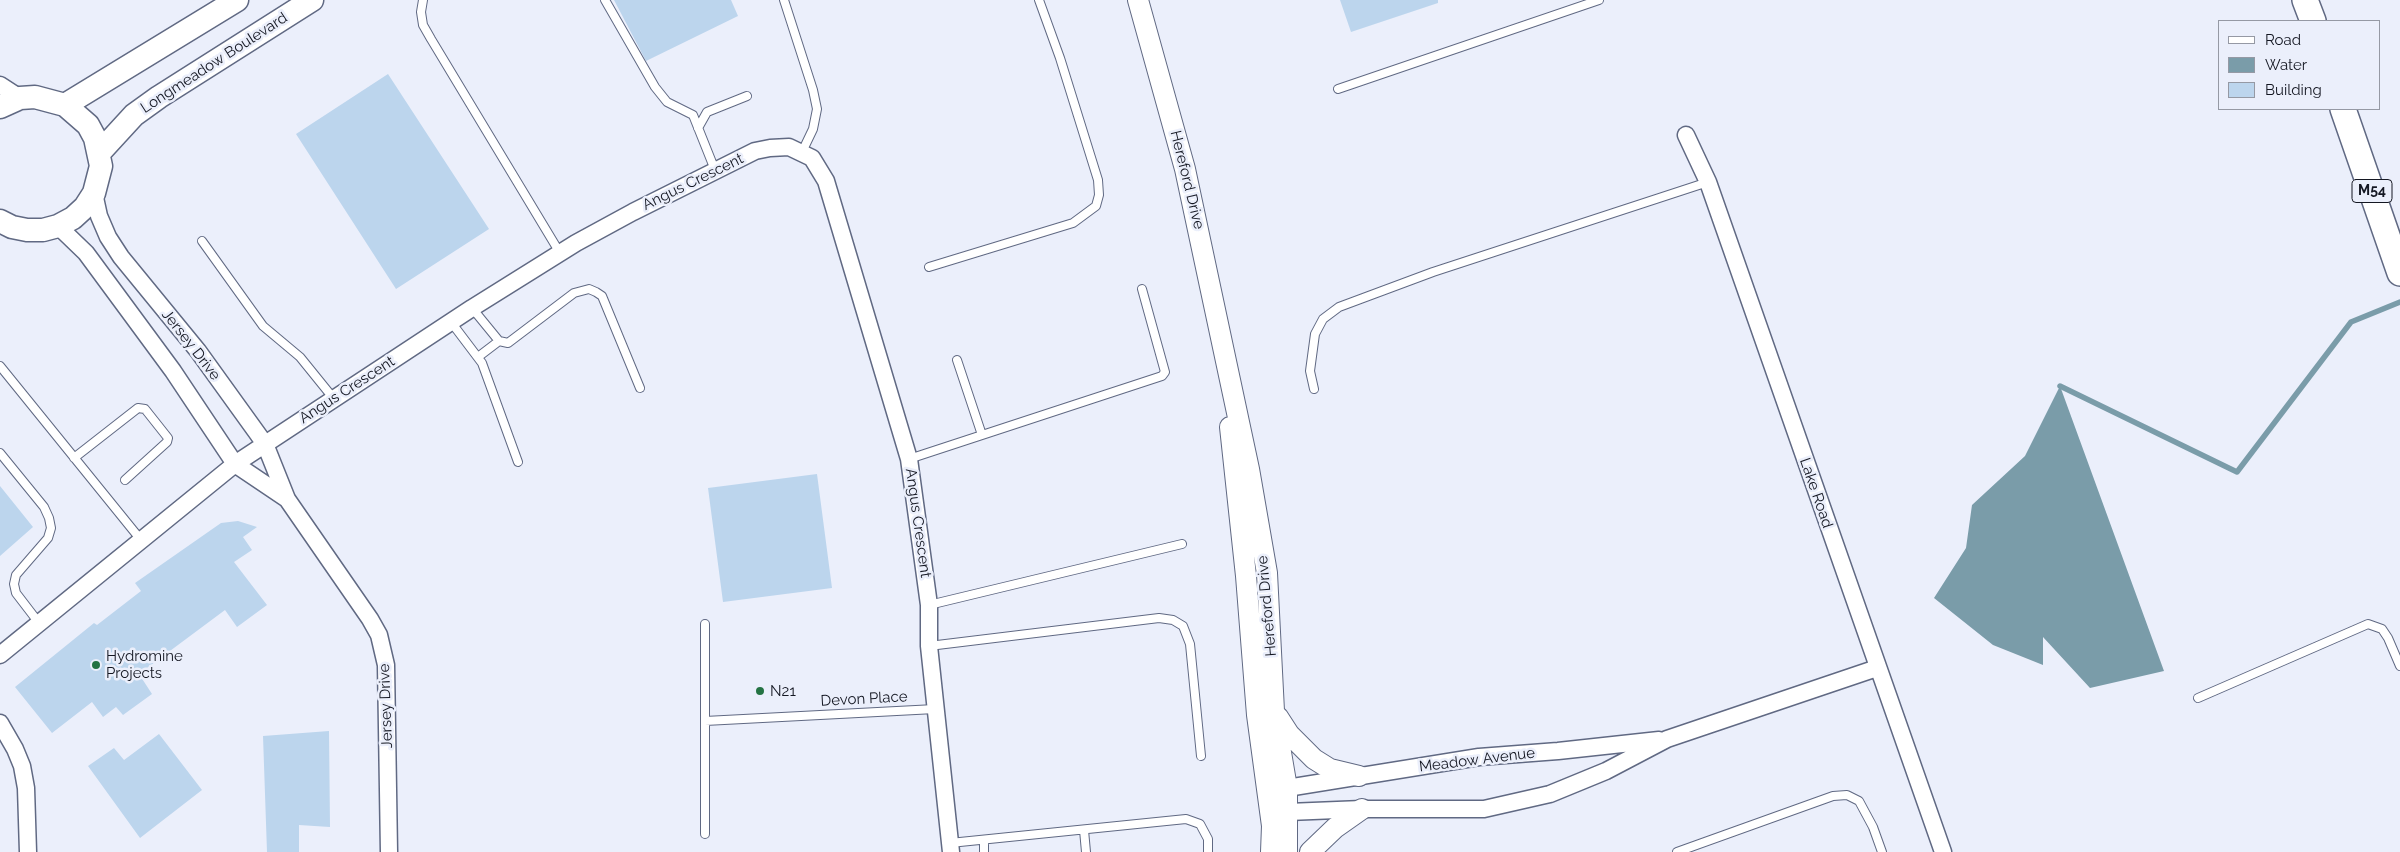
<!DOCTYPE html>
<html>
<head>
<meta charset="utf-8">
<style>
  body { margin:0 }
  #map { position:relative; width:2400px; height:852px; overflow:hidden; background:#ebeffb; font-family:Raleway,sans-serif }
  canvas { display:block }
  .legend { position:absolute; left:2218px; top:20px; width:162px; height:90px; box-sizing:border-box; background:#ebeffb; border:1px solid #9599a4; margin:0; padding:6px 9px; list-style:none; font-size:15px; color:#141722 }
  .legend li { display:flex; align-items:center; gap:10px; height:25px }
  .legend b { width:25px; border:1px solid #9599a4 }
</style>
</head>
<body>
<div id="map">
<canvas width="2400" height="852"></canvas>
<ul class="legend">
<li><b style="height:6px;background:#fff"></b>Road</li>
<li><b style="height:14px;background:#7a9ca9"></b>Water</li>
<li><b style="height:14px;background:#bcd5ed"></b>Building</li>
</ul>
</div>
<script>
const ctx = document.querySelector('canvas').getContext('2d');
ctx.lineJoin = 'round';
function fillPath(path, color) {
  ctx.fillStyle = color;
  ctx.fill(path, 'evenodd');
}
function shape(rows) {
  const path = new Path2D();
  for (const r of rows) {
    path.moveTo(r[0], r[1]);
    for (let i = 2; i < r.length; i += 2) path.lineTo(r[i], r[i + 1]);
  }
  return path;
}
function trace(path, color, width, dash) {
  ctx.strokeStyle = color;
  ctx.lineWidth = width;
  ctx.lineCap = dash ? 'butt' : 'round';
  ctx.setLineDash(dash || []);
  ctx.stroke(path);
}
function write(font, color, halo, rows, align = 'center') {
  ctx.font = font + ' Raleway,sans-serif';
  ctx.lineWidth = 5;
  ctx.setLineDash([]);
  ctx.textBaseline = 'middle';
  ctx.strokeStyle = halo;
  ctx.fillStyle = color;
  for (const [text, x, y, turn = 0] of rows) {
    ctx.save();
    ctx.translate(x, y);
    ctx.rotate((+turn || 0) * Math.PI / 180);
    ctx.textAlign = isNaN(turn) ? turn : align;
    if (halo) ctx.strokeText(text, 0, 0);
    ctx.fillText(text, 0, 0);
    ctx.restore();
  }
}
const water = shape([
  [2060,386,2164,671,2090,688,2043,637,2043,665,1993,645,1934,598,1966,548,1972,505,2025,456]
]);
const stream = shape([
  [2060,386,2237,472,2351,322,2400,302]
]);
const building = shape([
  [614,0,731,0,738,16,646,61],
  [1340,0,1438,0,1438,3,1351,32],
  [388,74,489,229,396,289,296,134],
  [817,474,832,588,723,602,708,488],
  [0,486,33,527,0,556],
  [238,521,257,527,243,537,252,550,234,562,267,605,237,627,225,610,139,674,152,694,123,715,116,707,103,717,92,702,52,733,15,687,94,623,97,625,141,591,135,583,221,523],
  [329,731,330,827,299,825,299,852,267,852,263,736],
  [159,734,202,790,140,838,88,766,114,748,124,760]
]);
const service = shape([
  [423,0,421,12,423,25,431,39,560,253],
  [605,0,655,87,667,102,693,115,715,170],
  [784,0,813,90,817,109,813,129,802,152],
  [1338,89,1599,0],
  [698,128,707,112,747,96],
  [202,241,263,326,300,357,334,399],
  [929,267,1073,223,1096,206,1099,195,1098,180,1060,58,1039,0],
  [472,308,499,341,508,343,574,293,589,289,596,292,602,296,640,388],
  [451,322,482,363,518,462],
  [478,357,499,341],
  [957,360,982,435],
  [0,366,141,540],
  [1314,389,1310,371,1315,334,1323,319,1339,307,1433,272,1708,182],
  [0,453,44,507,49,518,51,528,48,538,16,575,14,584,16,593,39,623],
  [74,458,138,408,145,409,168,438,167,442,125,480],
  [909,459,1162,376,1165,372,1142,289],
  [929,605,1182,544],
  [705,624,705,834],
  [929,646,1159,618,1173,620,1183,626,1190,644,1201,756],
  [2198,698,2368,624,2382,629,2388,638,2400,666],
  [705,721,935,709],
  [1084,830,1086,852],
  [984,840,984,852],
  [950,843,1186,819,1200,824,1208,839,1208,852],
  [1677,852,1833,796,1847,795,1859,801,1873,827,1882,852]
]);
const minor = shape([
  [0,85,20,98],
  [1686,135,1708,182,1943,852],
  [94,193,99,216,108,237,121,257,198,351,265,444,287,499,370,619,379,635,386,665,389,852],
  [58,226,86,253,173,371,235,464,287,499],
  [0,655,235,464,472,308,576,243,633,212,755,151,770,148,789,147,812,158,826,181,909,459,929,605,929,646,951,852],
  [0,723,15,749,22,766,26,788,28,852],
  [1287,788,1479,757,1558,751,1659,740],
  [1288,812,1362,809,1484,809,1550,794,1606,771,1667,739,1877,668]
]);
const tertiary = shape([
  [1138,0,1185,169,1249,469,1267,573,1274,711,1287,788,1287,852],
  [1230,427,1246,576,1257,715,1272,826,1271,852],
  [1278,717,1289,734,1314,759,1330,769,1359,776],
  [1310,852,1335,828,1362,809]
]);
const secondary = shape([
  [65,105,237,0],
  [0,107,20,98,35,97,65,105,88,125,95,138,101,166,94,193,85,207,73,218,58,226,43,230,27,230,12,227,0,221],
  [100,152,134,115,159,97,312,0]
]);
const primary = shape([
  [2305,0,2313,21],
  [2343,109,2400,273]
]);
const markers = [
  [96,665,5,"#247343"],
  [760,691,5,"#247343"]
];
const shields = [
  [2372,191,40]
];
const shieldNames = [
  ["M54",2372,191]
];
const streetNames = [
  ["Longmeadow Boulevard",214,63,-33],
  ["Hereford Drive",1187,180,76],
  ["Angus Crescent",693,182,-26],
  ["Jersey Drive",191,345,52],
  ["Angus Crescent",347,390,-33],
  ["Lake Road",1816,493,71],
  ["Angus Crescent",918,523,82],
  ["Hereford Drive",1267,606,-95],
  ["Devon Place",864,699,-3],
  ["Jersey Drive",386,706,-92],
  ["Meadow Avenue",1477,760,-7]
];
const poiNames = [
  ["Hydromine",106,656],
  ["Projects",106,673],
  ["N21",770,691]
];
fillPath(water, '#7a9ca9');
trace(stream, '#7a9ca9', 5.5);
fillPath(building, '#bcd5ed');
trace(service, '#606983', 10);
trace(minor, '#606983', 19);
trace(tertiary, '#606983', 22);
trace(secondary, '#606983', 25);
trace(primary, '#606983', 28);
trace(service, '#fff', 8);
trace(minor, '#fff', 16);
trace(tertiary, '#fff', 20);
trace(secondary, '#fff', 22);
trace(primary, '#fff', 25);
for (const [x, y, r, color] of markers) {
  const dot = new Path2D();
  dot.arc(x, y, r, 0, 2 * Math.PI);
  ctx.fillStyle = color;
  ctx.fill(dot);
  trace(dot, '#ebeffb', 2);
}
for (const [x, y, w] of shields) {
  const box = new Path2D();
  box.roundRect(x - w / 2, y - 11.5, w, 23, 4);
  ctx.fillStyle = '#ebeffb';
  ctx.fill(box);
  trace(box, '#141722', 1);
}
write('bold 14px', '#141722', null, shieldNames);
write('15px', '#141722', '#ebeffb', streetNames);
write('15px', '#141722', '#ebeffb', poiNames, 'left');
</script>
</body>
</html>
